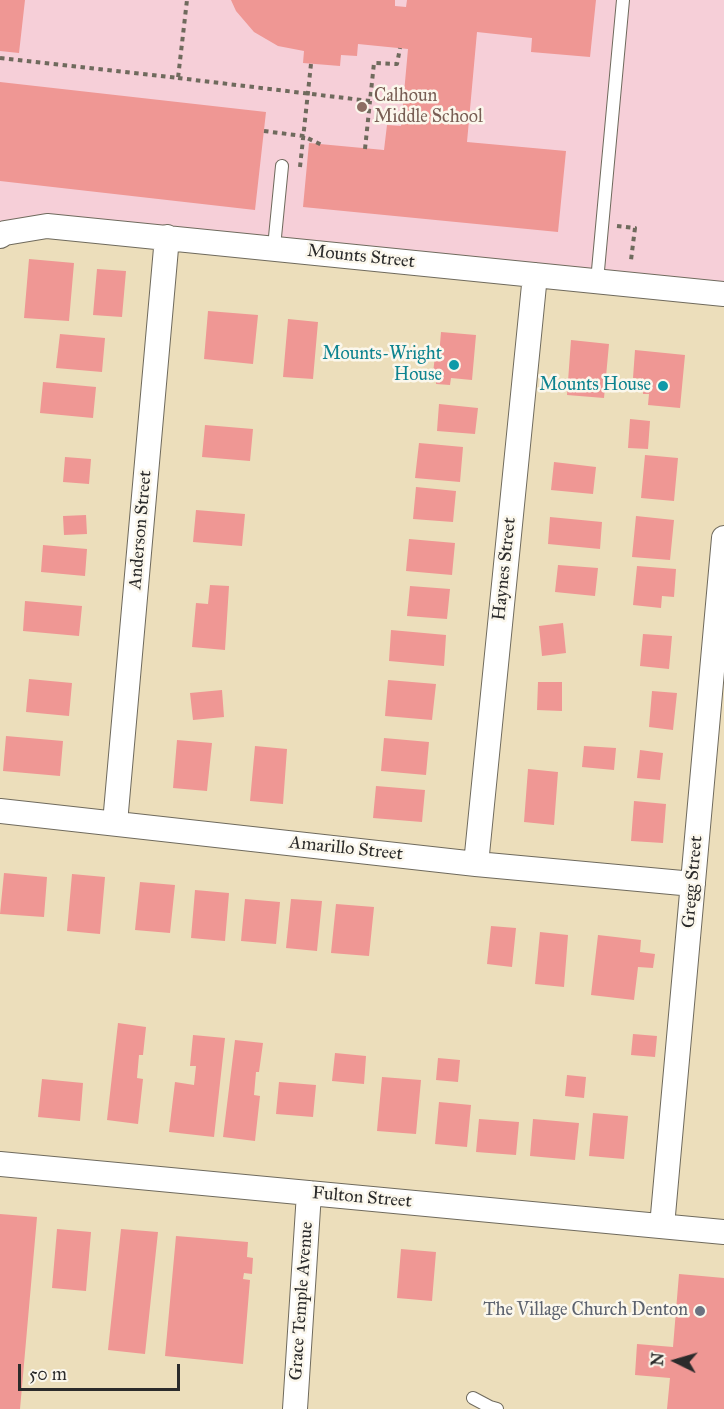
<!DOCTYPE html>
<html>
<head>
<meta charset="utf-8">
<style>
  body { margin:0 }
  #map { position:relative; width:724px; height:1409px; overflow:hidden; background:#ecdebb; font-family:"IM FELL Great Primer",serif }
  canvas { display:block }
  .north { position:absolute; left:646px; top:1331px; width:60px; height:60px; -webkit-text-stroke:4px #fbf7ec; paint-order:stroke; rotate:275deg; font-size:16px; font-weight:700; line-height:24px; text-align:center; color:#2b2b2b }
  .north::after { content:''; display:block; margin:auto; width:21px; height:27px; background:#2b2b2b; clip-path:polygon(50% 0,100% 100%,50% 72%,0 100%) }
  .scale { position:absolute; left:18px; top:1364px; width:162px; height:27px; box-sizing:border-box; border:3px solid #2b2b2b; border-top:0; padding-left:8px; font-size:18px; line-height:21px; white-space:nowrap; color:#2b2b2b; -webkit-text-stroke:4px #fbf7ec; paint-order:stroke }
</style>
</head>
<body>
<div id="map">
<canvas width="724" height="1409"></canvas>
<div class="north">N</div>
<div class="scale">50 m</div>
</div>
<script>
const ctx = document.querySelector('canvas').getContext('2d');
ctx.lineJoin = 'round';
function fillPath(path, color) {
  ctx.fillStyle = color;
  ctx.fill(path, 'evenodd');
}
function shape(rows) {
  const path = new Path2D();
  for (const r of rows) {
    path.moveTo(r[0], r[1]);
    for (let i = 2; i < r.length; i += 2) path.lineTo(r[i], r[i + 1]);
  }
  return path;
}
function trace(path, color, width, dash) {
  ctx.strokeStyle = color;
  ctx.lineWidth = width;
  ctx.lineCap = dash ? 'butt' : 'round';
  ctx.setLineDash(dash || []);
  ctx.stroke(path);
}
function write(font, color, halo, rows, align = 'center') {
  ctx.font = font + ' "IM FELL Great Primer",serif';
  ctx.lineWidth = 5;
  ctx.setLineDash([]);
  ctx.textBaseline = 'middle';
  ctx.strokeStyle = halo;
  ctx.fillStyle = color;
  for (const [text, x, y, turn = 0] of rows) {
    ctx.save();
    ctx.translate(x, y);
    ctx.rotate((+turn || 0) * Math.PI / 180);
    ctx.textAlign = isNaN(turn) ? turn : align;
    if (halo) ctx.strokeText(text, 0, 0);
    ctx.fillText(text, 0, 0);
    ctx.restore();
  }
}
const built = shape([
  [0,0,724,0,724,283,45,214,0,238]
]);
const building = shape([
  [0,0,25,0,19,53,0,51],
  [231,0,395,0,395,6,406,7,407,0,596,0,590,57,531,52,532,38,477,32,467,142,566,151,558,232,303,207,309,143,384,150,387,125,401,126,408,49,358,44,357,56,341,55,340,66,303,63,304,51,278,46,254,32,236,11],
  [0,82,266,112,255,210,0,181],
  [29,259,74,263,69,321,24,318],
  [97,269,126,271,122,317,93,315],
  [208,311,258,315,253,364,204,359],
  [288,319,318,322,313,379,283,377],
  [441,332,476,335,472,380,451,378,450,385,436,384,437,373,433,373,435,356,439,356],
  [60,334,105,338,102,372,56,368],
  [571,340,609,344,604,398,567,395],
  [635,350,685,355,680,408,648,405,649,394,643,394,644,379,633,378],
  [43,382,96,387,93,418,40,413],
  [439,404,478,408,475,434,437,431],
  [630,419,650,421,648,449,628,448],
  [205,425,253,429,250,461,202,457],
  [419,443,463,447,460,482,415,478],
  [645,455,678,458,674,501,641,498],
  [65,457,91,459,89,484,63,482],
  [554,462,596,467,593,494,551,490],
  [416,487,456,491,453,522,413,519],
  [196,510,245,514,242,546,193,542],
  [86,515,87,534,64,535,63,516],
  [636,516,674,520,670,560,632,557],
  [550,517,602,522,600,549,548,544],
  [409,539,455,543,452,575,406,571],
  [43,545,87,549,85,576,41,572],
  [558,565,598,568,595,596,555,592],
  [637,566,676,569,674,597,662,596,661,608,633,605],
  [210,585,229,586,225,650,192,647,196,603,208,604],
  [410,586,450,589,447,619,407,616],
  [25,601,82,606,79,636,23,631],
  [563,623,566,653,542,656,539,626],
  [391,630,446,635,444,666,389,661],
  [643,634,672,636,669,669,640,666],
  [29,679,72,683,69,716,26,712],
  [388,680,436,684,432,720,385,716],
  [538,682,562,682,562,711,537,710],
  [222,690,224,717,193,720,190,693],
  [652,691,677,693,673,730,649,727],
  [6,736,63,741,60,776,3,771],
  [384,738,429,742,426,775,381,771],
  [177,740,212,743,207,791,173,788],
  [255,746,287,749,283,804,250,801],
  [584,746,616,748,614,770,582,767],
  [640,750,663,753,660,780,637,778],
  [528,769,558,772,554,825,524,822],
  [376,786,425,790,422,822,373,818],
  [634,801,666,804,663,843,631,841],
  [4,873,47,877,44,917,0,914],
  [72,874,105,877,100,934,67,931],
  [140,882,175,885,170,933,135,930],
  [195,890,229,893,225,941,191,938],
  [245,899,280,902,276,944,241,941],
  [291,899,322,901,317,951,286,948],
  [336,904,374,907,369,956,331,953],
  [491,926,516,928,512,967,487,964],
  [540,932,568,935,564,987,535,984],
  [598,935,641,940,640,952,655,954,653,968,638,967,634,1000,591,995],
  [118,1023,146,1027,143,1055,139,1055,137,1078,143,1079,138,1124,107,1120],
  [633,1034,657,1036,655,1057,631,1055],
  [193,1035,225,1038,214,1137,169,1132,175,1082,194,1085,196,1066,190,1066],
  [235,1040,263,1043,259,1072,256,1072,254,1095,260,1096,255,1141,223,1137],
  [335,1053,366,1056,364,1084,332,1081],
  [438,1058,460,1060,458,1082,436,1080],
  [567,1075,586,1077,584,1098,565,1096],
  [382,1077,421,1080,416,1134,377,1131],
  [42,1079,83,1083,80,1121,38,1117],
  [279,1082,316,1085,313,1117,276,1114],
  [439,1102,471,1105,467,1147,435,1144],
  [593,1113,628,1116,624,1159,589,1156],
  [479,1119,519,1122,516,1155,476,1152],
  [533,1119,579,1123,575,1160,530,1156],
  [0,1214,37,1217,20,1409,0,1409],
  [57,1229,91,1232,86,1291,52,1288],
  [121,1229,158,1232,145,1354,108,1350],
  [176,1236,248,1242,247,1257,253,1258,252,1274,244,1273,243,1279,250,1280,243,1364,165,1356],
  [401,1249,436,1252,432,1301,397,1298],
  [679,1274,724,1278,724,1409,667,1409,670,1378,635,1375,637,1344,673,1347]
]);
const path = shape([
  [0,58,178,78,187,0],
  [178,78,370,101,374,63,397,64,400,48],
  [264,131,303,136,322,145],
  [365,149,370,101],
  [300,167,311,64],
  [617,226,635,228,631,260]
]);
const lane = shape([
  [274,247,282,166],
  [597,281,623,0],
  [473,1398,490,1407,497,1409]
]);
const street = shape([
  [0,236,5,233,47,226,724,294],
  [0,811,476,864,693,884],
  [115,823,167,237],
  [476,864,535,275],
  [0,1164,724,1232],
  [662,1226,724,538],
  [295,1409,309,1193]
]);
const markers = [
  [362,107,6,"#8d6e63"],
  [454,365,6,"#0f9aa8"],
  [663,386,6,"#0f9aa8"],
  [700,1311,6,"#6b7280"]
];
const educationNames = [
  ["Calhoun",374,97],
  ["Middle School",374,118]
];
const streetNames = [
  ["Mounts Street",361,257,6],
  ["Anderson Street",141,530,-85],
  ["Haynes Street",505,569,-84],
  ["Amarillo Street",346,849,6],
  ["Gregg Street",693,882,-85],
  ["Fulton Street",362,1198,5],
  ["Grace Temple Avenue",302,1301,-86]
];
const cultureNames = [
  ["Mounts-Wright",442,355],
  ["House",442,376],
  ["Mounts House",651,386]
];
const worshipNames = [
  ["The Village Church Denton",688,1311]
];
fillPath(built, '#f6cfd8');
fillPath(building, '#ef9794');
trace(lane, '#6f6a5d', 14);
trace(street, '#6f6a5d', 26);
trace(path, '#6f6a5d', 4, [4.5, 4.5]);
trace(lane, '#fff', 12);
trace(street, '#fff', 24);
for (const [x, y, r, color] of markers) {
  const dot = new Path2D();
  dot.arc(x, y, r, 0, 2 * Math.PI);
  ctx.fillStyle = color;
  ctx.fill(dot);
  trace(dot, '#fbf7ec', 2);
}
write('18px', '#785e54', '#fbf7ec', educationNames, 'left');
write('18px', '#2b2b2b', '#fbf7ec', streetNames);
write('18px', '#0d838f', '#fbf7ec', cultureNames, 'right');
write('18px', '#5b616d', '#fbf7ec', worshipNames, 'right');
</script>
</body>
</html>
